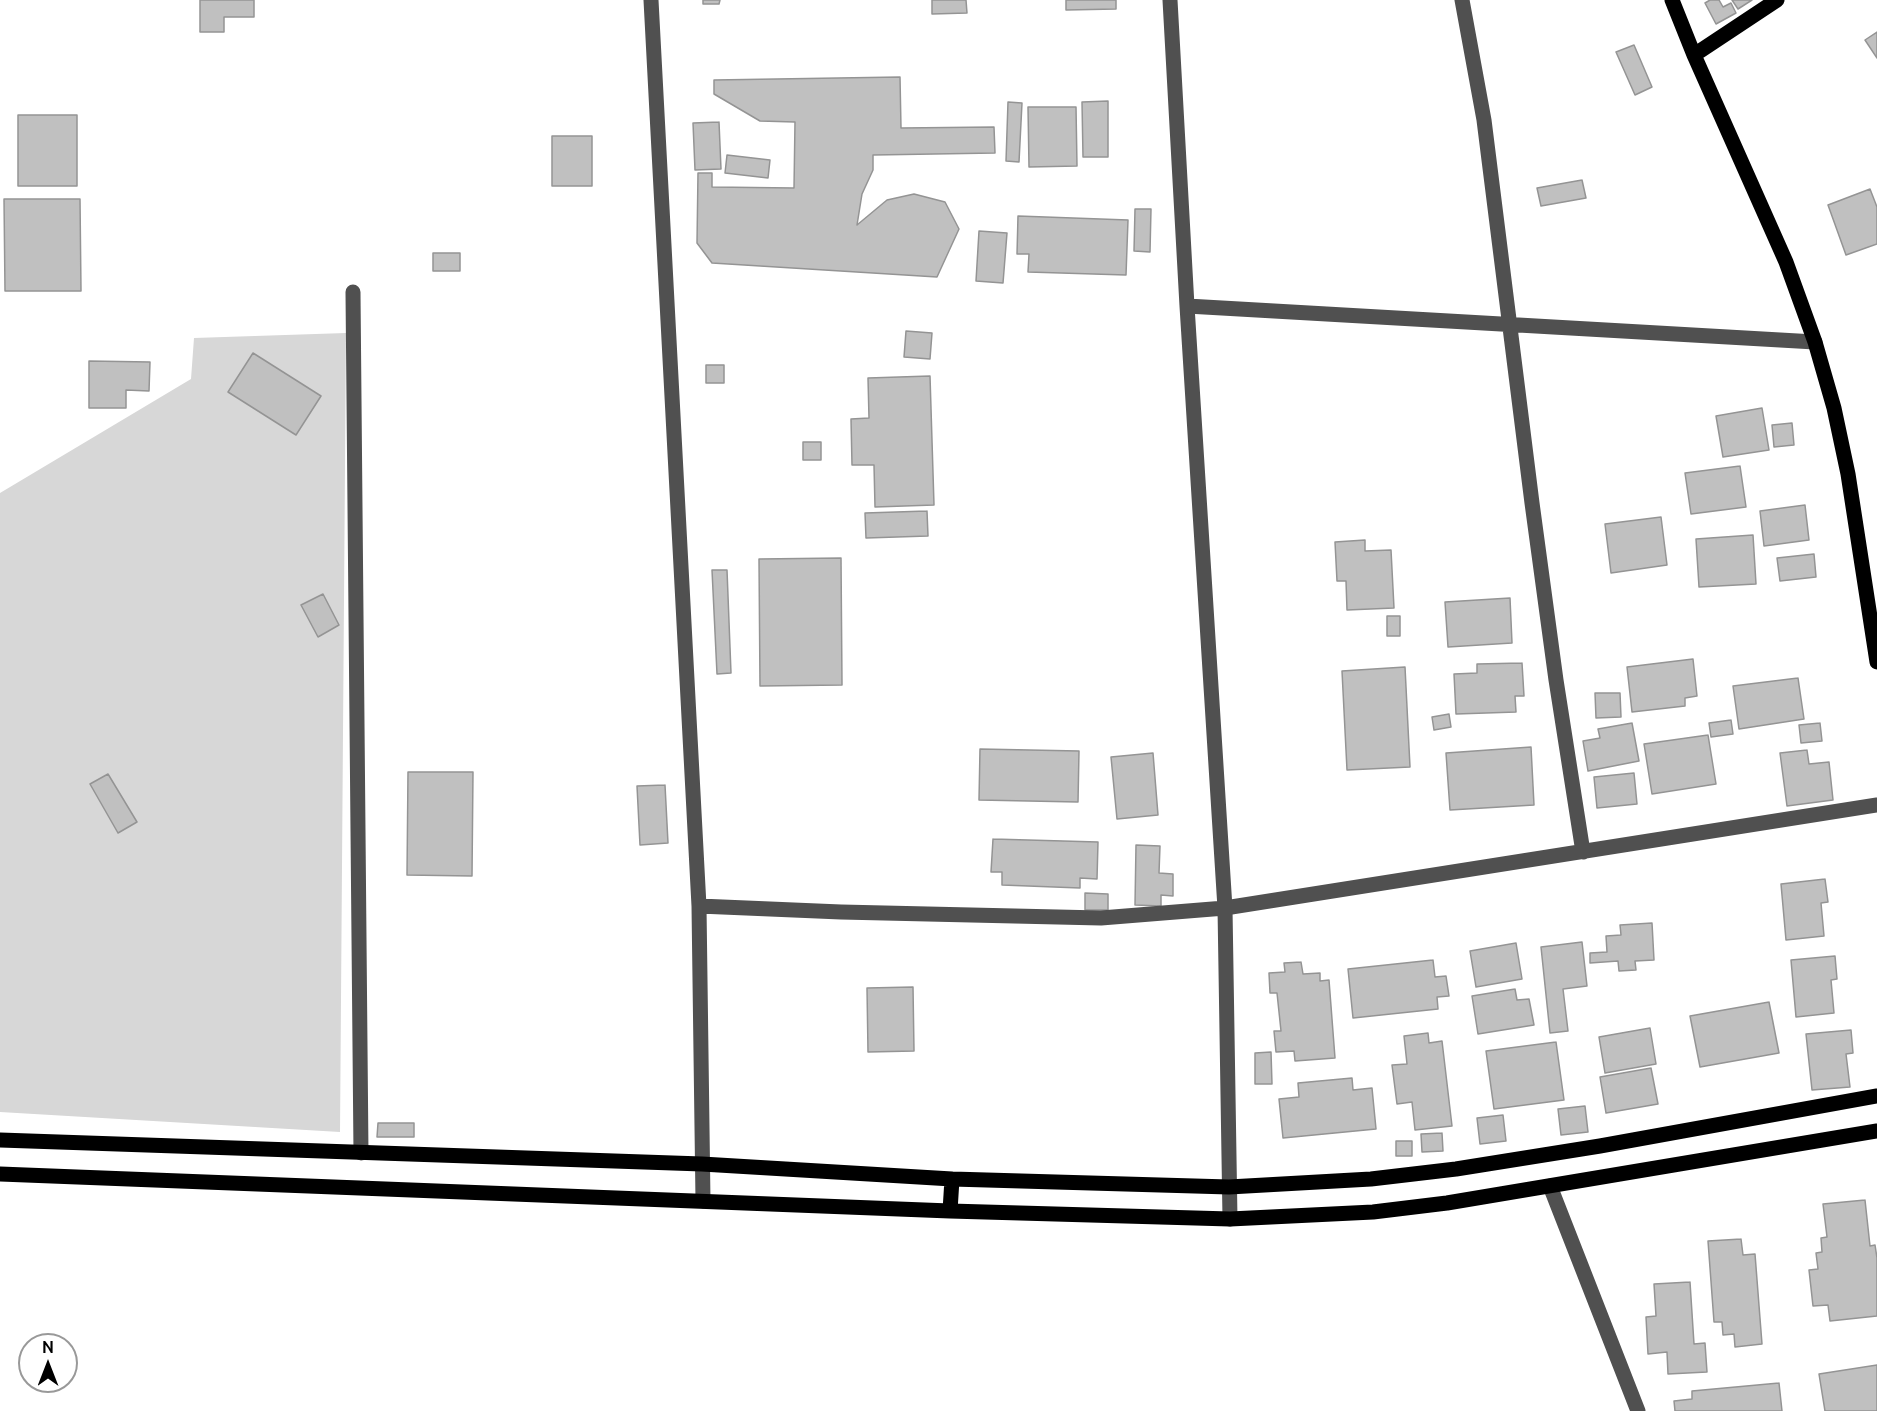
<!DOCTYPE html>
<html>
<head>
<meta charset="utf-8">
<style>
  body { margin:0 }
  #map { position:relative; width:1877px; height:1411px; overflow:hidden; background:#fff; font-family:Ubuntu,sans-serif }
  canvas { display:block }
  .north { position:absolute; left:18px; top:1333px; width:60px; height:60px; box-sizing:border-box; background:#fff; border:2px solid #999; border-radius:50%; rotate:0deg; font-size:16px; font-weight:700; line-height:24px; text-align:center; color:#000 }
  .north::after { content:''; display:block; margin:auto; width:21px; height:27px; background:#000; clip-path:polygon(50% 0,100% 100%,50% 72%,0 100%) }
</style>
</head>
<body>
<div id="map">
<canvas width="1877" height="1411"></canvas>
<div class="north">N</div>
</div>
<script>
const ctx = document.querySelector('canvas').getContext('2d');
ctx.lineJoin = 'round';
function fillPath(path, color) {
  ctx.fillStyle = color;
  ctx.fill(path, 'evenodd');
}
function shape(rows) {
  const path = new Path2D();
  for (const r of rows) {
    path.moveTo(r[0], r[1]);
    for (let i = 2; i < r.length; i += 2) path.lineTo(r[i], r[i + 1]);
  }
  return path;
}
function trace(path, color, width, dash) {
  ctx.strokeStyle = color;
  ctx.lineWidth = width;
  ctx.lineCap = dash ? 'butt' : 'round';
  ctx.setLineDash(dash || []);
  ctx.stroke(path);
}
const green = shape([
  [346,333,340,1132,0,1112,0,493,191,379,194,338]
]);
const building = shape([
  [200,0,254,0,254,17,224,17,224,32,200,32,200,0],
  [703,0,720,0,719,4,703,4,703,0],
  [932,0,966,0,967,13,932,14,932,0],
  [1066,0,1116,0,1116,9,1066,10,1066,0],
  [1710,0,1719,0,1723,7,1731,3,1736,13,1716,24,1705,3,1710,0],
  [1732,0,1752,0,1738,9,1732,0],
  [1877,32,1877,58,1865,40,1877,32],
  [1634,45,1652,87,1635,95,1616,52,1634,45],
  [900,77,901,128,994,127,995,153,873,155,873,170,862,194,857,225,887,200,914,194,945,202,959,229,937,277,712,263,697,243,698,173,712,173,712,187,794,188,795,122,760,121,714,94,714,80,900,77],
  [1108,101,1108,157,1083,157,1082,102,1108,101],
  [1008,102,1022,103,1019,162,1006,161,1008,102],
  [1028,107,1076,107,1077,166,1029,167,1028,107],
  [18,115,77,115,77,186,18,186,18,115],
  [719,122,721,169,695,170,693,123,719,122],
  [552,136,592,136,592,186,552,186,552,136],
  [727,155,770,160,768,178,725,173,727,155],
  [1582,180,1586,198,1541,206,1537,188,1582,180],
  [1870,189,1877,207,1877,244,1846,255,1828,205,1870,189],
  [4,199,80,199,81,291,5,291,4,199],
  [1135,209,1151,209,1150,252,1134,251,1135,209],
  [1018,216,1128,220,1126,275,1028,272,1029,254,1017,254,1018,216],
  [979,231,1007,233,1003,283,976,281,979,231],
  [433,253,460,253,460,271,433,271,433,253],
  [906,331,932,333,930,359,904,357,906,331],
  [253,353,321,396,296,435,228,392,253,353],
  [89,361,150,362,149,391,126,390,126,408,89,408,89,361],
  [706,365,724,365,724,383,706,383,706,365],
  [930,376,934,505,875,507,874,465,852,465,851,419,869,418,868,378,930,376],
  [1762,408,1769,450,1723,457,1716,416,1762,408],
  [1792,423,1794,445,1774,447,1772,425,1792,423],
  [803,442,821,442,821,460,803,460,803,442],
  [1740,466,1746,507,1691,514,1685,473,1740,466],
  [1805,505,1809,540,1764,546,1760,511,1805,505],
  [927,511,928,536,866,538,865,513,927,511],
  [1661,517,1667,565,1611,573,1605,524,1661,517],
  [1753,535,1756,584,1699,587,1696,539,1753,535],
  [1365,540,1365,551,1391,550,1394,608,1347,610,1346,581,1337,581,1335,542,1365,540],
  [1814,554,1816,577,1780,581,1777,558,1814,554],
  [841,558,842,685,760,686,759,559,841,558],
  [712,570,727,570,731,673,717,674,712,570],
  [323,594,339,625,318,637,301,605,323,594],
  [1510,598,1512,643,1448,647,1445,602,1510,598],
  [1387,616,1400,616,1400,636,1387,636,1387,616],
  [1693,659,1697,696,1685,698,1685,706,1632,712,1627,667,1693,659],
  [1522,663,1524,696,1515,696,1516,712,1456,714,1454,674,1477,673,1477,664,1522,663],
  [1405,667,1410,767,1347,770,1342,671,1405,667],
  [1798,678,1804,719,1739,729,1733,686,1798,678],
  [1595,693,1620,693,1621,717,1596,718,1595,693],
  [1449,714,1451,727,1434,730,1432,717,1449,714],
  [1731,720,1733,734,1711,737,1709,723,1731,720],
  [1632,723,1639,761,1588,771,1583,741,1600,738,1598,729,1632,723],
  [1820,723,1822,741,1801,743,1799,725,1820,723],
  [1708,735,1716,784,1652,794,1644,744,1708,735],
  [1531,747,1534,805,1450,810,1446,753,1531,747],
  [980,749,1079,751,1078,802,979,800,980,749],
  [1807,750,1809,764,1829,762,1833,800,1787,806,1780,753,1807,750],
  [1153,753,1158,815,1117,819,1111,757,1153,753],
  [408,772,473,772,472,876,407,875,408,772],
  [1634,773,1637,804,1597,808,1594,777,1634,773],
  [108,774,137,822,118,833,90,784,108,774],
  [665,785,668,843,640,845,637,786,665,785],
  [993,839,1098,842,1097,879,1080,878,1080,888,1002,885,1002,872,991,872,993,839],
  [1136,845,1160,846,1159,873,1173,874,1173,896,1161,895,1161,906,1135,905,1136,845],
  [1825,879,1828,902,1821,903,1824,936,1786,940,1781,884,1825,879],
  [1085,893,1108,894,1108,910,1085,910,1085,893],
  [1652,923,1654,960,1635,961,1636,970,1619,971,1618,961,1590,963,1590,953,1607,952,1606,936,1621,935,1620,925,1652,923],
  [1582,942,1587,986,1563,989,1568,1031,1550,1033,1541,947,1582,942],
  [1516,943,1522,979,1476,987,1470,951,1516,943],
  [1835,956,1837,979,1831,980,1834,1013,1796,1017,1791,960,1835,956],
  [1433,960,1435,977,1446,976,1449,996,1437,997,1438,1009,1353,1018,1348,969,1433,960],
  [1301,962,1303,974,1320,973,1320,981,1329,980,1335,1058,1295,1061,1294,1051,1276,1052,1274,1031,1281,1031,1277,993,1270,993,1269,973,1285,972,1284,963,1301,962],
  [913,987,914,1051,868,1052,867,988,913,987],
  [1515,989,1517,1000,1529,999,1534,1025,1478,1034,1472,996,1515,989],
  [1769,1002,1779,1053,1700,1067,1690,1016,1769,1002],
  [1650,1028,1656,1064,1605,1073,1599,1037,1650,1028],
  [1851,1030,1853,1053,1846,1054,1850,1087,1812,1090,1806,1034,1851,1030],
  [1428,1033,1429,1043,1442,1041,1452,1126,1415,1130,1412,1102,1397,1104,1392,1065,1407,1064,1404,1036,1428,1033],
  [1556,1042,1564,1100,1494,1109,1486,1051,1556,1042],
  [1271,1052,1272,1084,1255,1084,1255,1053,1271,1052],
  [1651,1068,1658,1104,1606,1113,1600,1077,1651,1068],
  [1352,1078,1353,1090,1372,1088,1376,1129,1283,1138,1279,1099,1299,1097,1298,1083,1352,1078],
  [1585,1106,1588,1132,1561,1135,1558,1109,1585,1106],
  [1503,1115,1506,1141,1480,1144,1477,1118,1503,1115],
  [378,1123,414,1123,414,1137,377,1137,378,1123],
  [1442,1133,1443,1151,1422,1152,1421,1134,1442,1133],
  [1396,1141,1412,1141,1412,1156,1396,1156,1396,1141],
  [1865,1200,1870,1246,1875,1245,1877,1258,1877,1316,1830,1321,1828,1305,1813,1306,1809,1270,1818,1269,1816,1253,1822,1252,1821,1238,1827,1237,1823,1204,1865,1200],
  [1741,1239,1743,1255,1755,1254,1762,1344,1735,1347,1734,1334,1723,1335,1722,1322,1714,1322,1708,1241,1741,1239],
  [1690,1282,1694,1344,1705,1343,1707,1372,1668,1374,1667,1352,1648,1354,1646,1317,1656,1316,1654,1284,1690,1282],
  [1877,1365,1877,1411,1825,1411,1819,1374,1877,1365],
  [1779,1383,1782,1411,1675,1411,1674,1401,1692,1399,1692,1391,1779,1383]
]);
const minor = shape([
  [651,0,699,906,703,1201],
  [1170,0,1187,306,1225,908,1230,1219],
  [1462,0,1484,120,1532,503,1556,680,1583,852],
  [353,292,361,1153],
  [1187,306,1815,342],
  [699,906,841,912,1101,918,1225,908,1877,805],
  [1550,1186,1638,1411]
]);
const major = shape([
  [1672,0,1694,55,1786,262,1815,342,1834,408,1848,474,1877,662],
  [1694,55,1777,0],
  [0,1140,702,1164,952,1179,1229,1187,1371,1179,1456,1169,1600,1146,1877,1096],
  [0,1174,950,1211,1230,1219,1373,1212,1447,1203,1877,1131],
  [950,1211,952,1179]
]);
fillPath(green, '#d7d7d7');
fillPath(building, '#c0c0c0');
trace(building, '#949494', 1.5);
trace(minor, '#505050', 15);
trace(major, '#000', 15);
</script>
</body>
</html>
